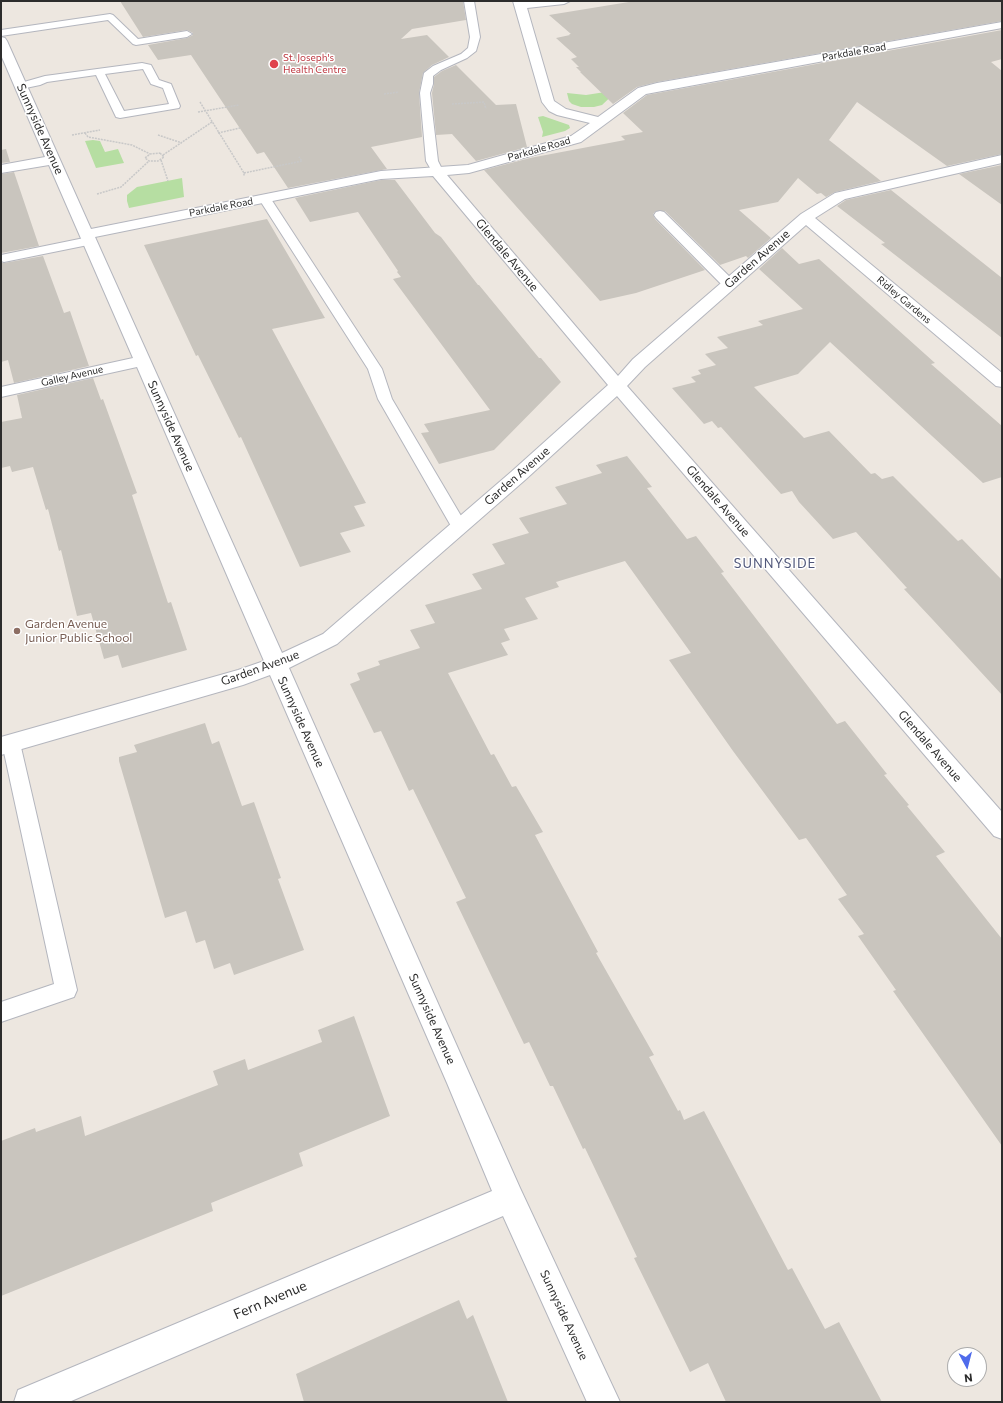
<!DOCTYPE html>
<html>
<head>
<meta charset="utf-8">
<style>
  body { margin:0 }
  #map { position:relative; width:1003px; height:1403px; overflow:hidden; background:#ede7e0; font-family:Commissioner,sans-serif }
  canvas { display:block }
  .frame { position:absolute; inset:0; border:2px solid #2c2c2c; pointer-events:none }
  .north { position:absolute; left:947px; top:1347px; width:40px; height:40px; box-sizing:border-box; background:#fff; border:1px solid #ababab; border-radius:50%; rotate:173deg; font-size:11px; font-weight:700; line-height:16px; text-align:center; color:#2c2c2c }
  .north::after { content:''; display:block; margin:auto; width:14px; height:18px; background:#4f6beb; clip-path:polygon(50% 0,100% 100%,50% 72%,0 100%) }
</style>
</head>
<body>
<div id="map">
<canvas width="1003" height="1403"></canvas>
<div class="frame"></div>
<div class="north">N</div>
</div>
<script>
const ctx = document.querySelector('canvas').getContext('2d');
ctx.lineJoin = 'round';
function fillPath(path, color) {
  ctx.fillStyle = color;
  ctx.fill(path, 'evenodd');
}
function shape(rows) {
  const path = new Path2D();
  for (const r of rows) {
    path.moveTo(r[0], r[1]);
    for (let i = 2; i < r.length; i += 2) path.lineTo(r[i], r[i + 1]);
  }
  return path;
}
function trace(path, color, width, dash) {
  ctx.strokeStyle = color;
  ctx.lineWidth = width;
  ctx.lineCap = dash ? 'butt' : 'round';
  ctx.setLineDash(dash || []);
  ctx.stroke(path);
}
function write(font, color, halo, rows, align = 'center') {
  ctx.font = font + ' Commissioner,sans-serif';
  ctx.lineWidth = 3;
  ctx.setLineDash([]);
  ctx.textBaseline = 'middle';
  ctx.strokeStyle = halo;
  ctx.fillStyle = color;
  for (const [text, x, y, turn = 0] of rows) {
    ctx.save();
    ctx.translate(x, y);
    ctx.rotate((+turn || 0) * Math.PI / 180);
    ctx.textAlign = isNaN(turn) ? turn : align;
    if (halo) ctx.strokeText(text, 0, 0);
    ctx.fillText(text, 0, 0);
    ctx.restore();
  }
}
const green = shape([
  [618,90,602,105,594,107,581,107,572,104,569,101,567,93,586,95],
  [543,116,569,125,570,128,565,131,542,137,543,132,538,117],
  [93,140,100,141,105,152,118,149,124,163,96,168,85,141],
  [182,178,184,197,129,208,127,201,127,195,137,187]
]);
const building = shape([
  [120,1,463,1,466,20,412,29,401,39,427,35,449,57,432,65,423,73,419,93,422,137,371,147,387,169,288,188,264,152,257,154,191,55,158,60,148,45,187,38,193,35,193,33,187,30,143,37],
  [635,1,1002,1,1002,21,657,82,637,87,613,104,580,72,581,72,576,67,579,67,571,59,577,57,556,38,570,35,569,34,571,34,549,15],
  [1002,30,1002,59,991,62,1002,71,1002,154,947,166,857,102,829,140,881,181,835,192,826,197,821,193,817,194,798,178,778,202,739,210,771,238,748,258,746,256,720,265,665,211,656,211,653,214,655,219,705,270,636,293,600,301,484,170,530,158,625,140,621,136,643,132,623,113,647,95],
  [456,65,496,105,516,104,527,147,476,161,452,134,436,135,432,93,434,84,434,77,442,71],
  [6,149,10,162,1,163,1,150],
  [1002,165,1002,205,959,174],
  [14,172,39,246,1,253,1,174],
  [381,180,395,180,435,233,441,237,478,285,479,285,539,358,541,358,561,382,494,450,439,464,421,433,429,432,424,424,490,410,393,279,401,277,397,272,398,271,358,212,310,222,295,198],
  [891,190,1002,278,1002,338,881,244,885,243,837,206,846,200],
  [267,219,325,318,272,329,366,503,354,506,365,526,340,533,351,552,300,567,241,437,239,438,198,355,196,356,144,245],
  [782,248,799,264,819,259,935,363,931,364,1002,426,1002,477,983,483,830,342,798,374,754,387,804,438,829,431,871,474,875,473,882,479,893,476,958,541,962,539,1002,580,1002,695,933,620,904,589,907,588,856,532,833,539,799,502,792,491,781,494,721,427,718,428,712,421,704,424,672,388,696,382,691,377,701,374,698,370,716,365,705,354,728,348,717,337,763,325,758,321,803,309,759,269],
  [43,256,64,313,70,311,89,366,14,383,8,360,1,362,1,263,4,263],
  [93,378,101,400,103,399,137,493,132,495,168,603,171,602,187,650,122,668,118,655,104,659,91,613,77,616,61,550,59,551,48,509,46,510,33,467,12,472,10,466,1,468,1,422,22,418,17,395],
  [627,456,652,487,647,488,687,539,696,536,724,572,721,573,837,724,845,721,887,774,884,775,909,805,907,806,945,852,936,856,1002,939,1002,1146,893,991,896,990,858,936,864,934,838,899,847,895,806,838,799,840,733,751,669,660,691,653,625,561,556,582,559,587,525,598,538,619,504,629,510,640,501,643,508,655,448,673,491,755,494,754,512,787,516,786,543,832,535,835,598,952,596,953,654,1055,649,1057,678,1111,680,1110,684,1120,704,1111,788,1270,792,1268,825,1329,839,1322,882,1402,726,1402,708,1363,690,1372,634,1258,637,1257,585,1148,583,1149,553,1086,550,1086,529,1042,524,1044,489,971,456,902,466,898,432,828,413,789,409,791,381,731,374,733,350,684,360,680,357,673,380,665,378,661,420,648,410,630,435,623,425,605,482,589,472,574,505,564,492,544,529,533,519,518,567,504,555,487,602,473,596,465],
  [205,723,212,744,219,741,242,806,254,802,281,878,278,879,304,950,234,975,230,963,214,969,205,940,196,943,186,911,165,918,119,761,119,757,137,752,134,745],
  [354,1016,390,1116,299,1153,303,1166,211,1203,213,1211,1,1296,1,1141,35,1128,36,1132,81,1116,85,1136,218,1085,213,1071,245,1059,248,1070,322,1042,318,1030],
  [459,1300,467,1319,473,1315,508,1402,304,1402,296,1374]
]);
const path = shape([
  [384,94,399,92],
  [200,102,244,173,244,176],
  [452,104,484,102,486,109],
  [198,112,239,105],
  [85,133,88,137,132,145,150,154],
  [218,133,240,128],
  [72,135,100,130],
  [158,135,182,143],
  [160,153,164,157,158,161,149,161,145,158,150,154,160,153],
  [163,155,212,122],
  [161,160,168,181],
  [244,173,302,161,299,157],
  [97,194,121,187,149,161]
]);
const lane = shape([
  [464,1,474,1,480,37,476,51,467,58,441,70,433,76,433,84,430,93,438,161,443,171,441,173,437,174,433,173,426,161,420,93,424,73,433,66,461,54,468,48,470,37,464,1],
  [110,14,113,15,138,39,187,31,192,34,187,37,136,45,133,44,108,20,1,36,1,30,110,14],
  [142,63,151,65,159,80,171,84,180,106,179,108,120,118,116,117,96,75,47,82,40,85,21,89,16,86,17,84,45,76,142,63],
  [143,69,151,84,163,88,169,104,124,111,105,74,143,69],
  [265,195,269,197,271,199,382,369,392,399,467,526,465,530,459,531,453,530,451,526,378,399,368,369,259,199,261,197,265,195],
  [660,211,664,212,734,281,735,284,734,287,724,287,656,218,654,215,656,212,660,211],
  [89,237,93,238,95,241,93,244,4,262,1,261,1,255,89,237],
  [11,736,18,738,20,743,77,990,74,997,1,1022,1,1002,54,984,2,743,4,738,11,736]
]);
const street = shape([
  [513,1,570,1,564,4,527,8,554,101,566,109,598,117,638,88,657,83,1002,22,1002,28,646,94,581,142,469,173,447,175,618,376,633,359,801,214,835,193,1002,155,1002,163,845,199,815,218,1002,373,1002,387,996,386,806,225,645,367,627,386,1002,812,1002,839,994,836,617,396,525,480,337,644,289,668,520,1188,620,1402,587,1402,503,1216,69,1402,14,1402,18,1390,492,1191,447,1083,270,675,243,685,1,755,1,737,238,670,264,661,137,367,1,397,1,387,133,358,49,165,1,173,1,165,45,157,1,55,1,37,5,38,7,41,91,229,381,171,468,165,571,136,590,123,557,115,549,111,542,102,513,1],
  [433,176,608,385,511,472,323,634,282,653,95,237,381,179,433,176]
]);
const markers = [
  [274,64,5,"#e0444e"],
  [17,631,4,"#8d6e63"]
];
const farStreetnames = [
  ["Parkdale Road",854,52,-10],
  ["Parkdale Road",539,149,-16],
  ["Parkdale Road",221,207,-11],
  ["Ridley Gardens",904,300,40],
  ["Galley Avenue",72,376,-13]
];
const farHealthnames = [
  ["St. Joseph's",283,58],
  ["Health Centre",283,70]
];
const streetNames = [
  ["Sunnyside Avenue",40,129,66],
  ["Glendale Avenue",507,255,50],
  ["Garden Avenue",757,259,-41],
  ["Sunnyside Avenue",171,426,66],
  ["Garden Avenue",517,476,-41],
  ["Glendale Avenue",718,501,49],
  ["Garden Avenue",260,668,-20],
  ["Sunnyside Avenue",301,722,66],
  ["Glendale Avenue",930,746,49],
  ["Sunnyside Avenue",432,1019,66],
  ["Sunnyside Avenue",564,1315,65]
];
const educationNames = [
  ["Garden Avenue",25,624],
  ["Junior Public School",25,638]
];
const neighbourhoodNames = [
  ["SUNNYSIDE",775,564]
];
const nearStreetnames = [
  ["Fern Avenue",270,1300,-23]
];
fillPath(green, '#b6dea2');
fillPath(building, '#c9c5be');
trace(lane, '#b4b6be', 2);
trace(street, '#b4b6be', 2);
trace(path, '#c8c8c8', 1.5, [2, 1]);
fillPath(lane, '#fff');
fillPath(street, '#fff');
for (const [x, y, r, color] of markers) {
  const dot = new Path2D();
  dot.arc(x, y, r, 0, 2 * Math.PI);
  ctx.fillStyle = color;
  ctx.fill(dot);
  trace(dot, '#fff', 1.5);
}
write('10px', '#2c2c2c', '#fff', farStreetnames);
write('10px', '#be3a42', '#fff', farHealthnames, 'left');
write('12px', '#2c2c2c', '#fff', streetNames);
write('12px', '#785e54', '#fff', educationNames, 'left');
ctx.letterSpacing = '1px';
write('13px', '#50577a', '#fff', neighbourhoodNames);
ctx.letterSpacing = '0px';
write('14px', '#2c2c2c', '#fff', nearStreetnames);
</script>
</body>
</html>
